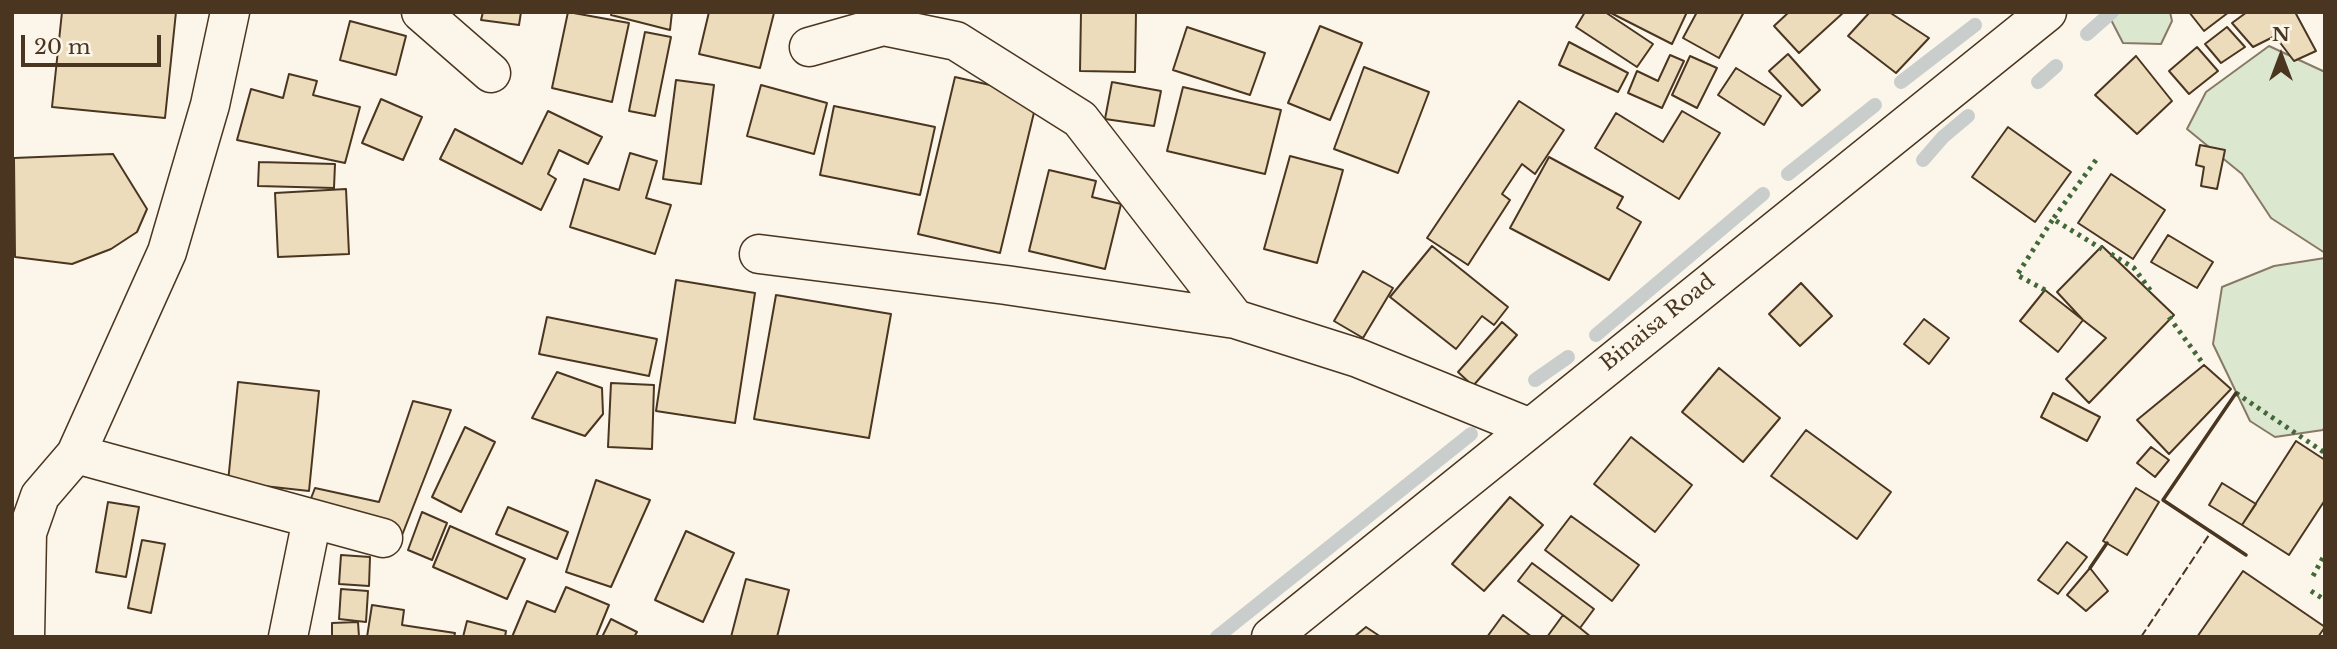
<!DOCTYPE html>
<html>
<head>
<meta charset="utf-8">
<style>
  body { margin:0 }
  #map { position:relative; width:2337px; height:649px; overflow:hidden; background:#fbf6e9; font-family:"Libre Baskerville",serif }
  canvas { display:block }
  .frame { position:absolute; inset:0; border:14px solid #4a3520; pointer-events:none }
  .north { position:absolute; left:2246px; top:21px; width:70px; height:70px; -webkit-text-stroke:5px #fbf6e9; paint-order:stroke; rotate:0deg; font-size:19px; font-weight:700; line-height:28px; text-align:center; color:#4a3520 }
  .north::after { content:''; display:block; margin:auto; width:24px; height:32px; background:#4a3520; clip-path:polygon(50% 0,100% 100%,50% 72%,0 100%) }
  .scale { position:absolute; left:21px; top:35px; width:140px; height:32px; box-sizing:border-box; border:4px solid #4a3520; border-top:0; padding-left:9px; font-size:21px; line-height:24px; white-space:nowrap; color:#4a3520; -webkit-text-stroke:5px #fbf6e9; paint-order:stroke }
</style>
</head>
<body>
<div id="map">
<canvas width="2337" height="649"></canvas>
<div class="frame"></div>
<div class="north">N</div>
<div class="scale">20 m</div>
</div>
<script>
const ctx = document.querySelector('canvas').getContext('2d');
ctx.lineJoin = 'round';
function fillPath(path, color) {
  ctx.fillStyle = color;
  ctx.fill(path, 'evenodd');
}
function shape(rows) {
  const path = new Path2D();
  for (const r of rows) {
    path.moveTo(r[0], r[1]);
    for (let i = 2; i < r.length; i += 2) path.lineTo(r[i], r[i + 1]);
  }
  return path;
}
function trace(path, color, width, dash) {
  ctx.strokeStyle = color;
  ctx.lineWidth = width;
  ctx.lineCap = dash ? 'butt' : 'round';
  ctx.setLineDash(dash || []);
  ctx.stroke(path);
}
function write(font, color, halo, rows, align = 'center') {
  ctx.font = font + ' "Libre Baskerville",serif';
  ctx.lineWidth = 5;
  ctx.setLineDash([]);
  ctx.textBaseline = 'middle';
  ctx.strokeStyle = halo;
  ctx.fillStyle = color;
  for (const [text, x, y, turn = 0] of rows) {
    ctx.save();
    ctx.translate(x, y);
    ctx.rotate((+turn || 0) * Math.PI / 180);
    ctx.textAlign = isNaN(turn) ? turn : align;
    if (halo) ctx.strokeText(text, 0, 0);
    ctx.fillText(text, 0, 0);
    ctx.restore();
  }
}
const green = shape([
  [2107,12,2170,12,2172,21,2161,44,2123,43,2107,12],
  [2269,46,2325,72,2325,253,2271,218,2242,174,2187,129,2206,92,2269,46],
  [2325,258,2325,426,2323,430,2275,437,2250,421,2213,344,2222,287,2274,266,2325,258]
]);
const stream = shape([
  [2087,34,2112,12],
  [1901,82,1975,25],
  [2038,82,2056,66],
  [1923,160,1943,137,1968,116],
  [1788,174,1875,105],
  [1596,335,1763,194],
  [1535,380,1568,357],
  [1217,637,1471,434]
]);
const building = shape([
  [62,12,176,12,165,118,52,107,62,12],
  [483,12,521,12,519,25,481,20,483,12],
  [568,12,629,23,612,102,552,88,568,12],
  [612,12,672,12,670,30,611,15,612,12],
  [709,12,774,13,760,68,699,54,709,12],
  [1081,12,1136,12,1135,72,1080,71,1081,12],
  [1585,12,1605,12,1653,44,1637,67,1576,27,1585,12],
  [1609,12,1687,12,1672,44,1609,12],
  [1697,12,1744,12,1719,58,1683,38,1697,12],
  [1789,12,1844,12,1799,53,1774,26,1789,12],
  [1870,12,1889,12,1929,38,1896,73,1848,36,1870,12],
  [2189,12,2229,12,2204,31,2189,12],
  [2247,12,2295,12,2316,51,2294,61,2275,36,2253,47,2232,23,2247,12],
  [350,21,406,36,396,75,340,60,350,21],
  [1320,26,1362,43,1330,120,1288,103,1320,26],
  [1187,27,1265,53,1250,95,1173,70,1187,27],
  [2227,27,2245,47,2221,63,2205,44,2227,27],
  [645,32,671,37,655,116,629,111,645,32],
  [1569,42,1628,73,1618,92,1559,65,1569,42],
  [2197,47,2218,71,2189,94,2169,71,2197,47],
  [1788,54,1820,90,1802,106,1769,71,1788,54],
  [1670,55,1684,61,1662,108,1628,93,1637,71,1658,81,1670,55],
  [1690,56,1717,68,1697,108,1672,95,1690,56],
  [2136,56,2172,101,2137,134,2095,95,2136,56],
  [1364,67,1429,92,1398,173,1334,149,1364,67],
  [1736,68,1781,96,1764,125,1718,95,1736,68],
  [289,74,317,81,313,95,360,107,345,163,237,140,251,89,283,98,289,74],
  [955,77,1038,96,1000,253,918,234,955,77],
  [676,80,714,85,701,184,663,179,676,80],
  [1112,82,1161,91,1154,126,1105,119,1112,82],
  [761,85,827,103,814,154,747,136,761,85],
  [1183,87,1281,110,1265,174,1167,151,1183,87],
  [381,99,422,117,403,160,362,143,381,99],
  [1519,101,1564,130,1535,174,1522,164,1502,194,1510,200,1468,265,1427,238,1519,101],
  [834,106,935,127,920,195,820,175,834,106],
  [548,111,602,137,588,164,559,150,548,174,556,179,541,210,440,159,455,129,522,164,548,111],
  [1682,111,1720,133,1679,199,1595,148,1616,113,1663,142,1682,111],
  [2008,127,2071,172,2035,222,1972,177,2008,127],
  [2200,145,2225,150,2217,189,2201,186,2204,167,2196,165,2200,145],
  [630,153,657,161,646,198,671,205,655,254,570,227,584,179,619,190,630,153],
  [113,154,147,209,137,232,111,249,72,264,15,257,14,158,113,154],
  [1290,156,1343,170,1317,263,1264,249,1290,156],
  [1549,157,1623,197,1617,208,1641,222,1609,280,1510,228,1549,157],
  [259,162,335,164,334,188,258,186,259,162],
  [1049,170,1096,181,1092,197,1121,204,1105,269,1029,251,1049,170],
  [2111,174,2165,210,2133,259,2078,223,2111,174],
  [346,189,349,254,278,257,275,193,346,189],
  [2168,235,2213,262,2197,288,2151,262,2168,235],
  [1432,246,1508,307,1494,325,1482,316,1456,349,1390,297,1432,246],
  [2102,246,2174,315,2089,403,2066,379,2106,338,2083,320,2057,292,2102,246],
  [1363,271,1393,288,1363,338,1334,321,1363,271],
  [676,280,755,293,735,423,656,411,676,280],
  [1801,283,1832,316,1800,346,1769,314,1801,283],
  [2045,290,2083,320,2058,352,2020,321,2045,290],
  [776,295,891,314,869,438,754,419,776,295],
  [547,317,657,339,649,376,539,354,547,317],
  [1924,319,1949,338,1929,364,1904,344,1924,319],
  [1502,322,1517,335,1473,386,1458,372,1502,322],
  [2204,365,2231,389,2169,454,2137,420,2204,365],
  [1719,368,1780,418,1743,462,1682,412,1719,368],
  [557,372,602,388,603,414,585,436,532,418,557,372],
  [238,382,319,391,309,491,228,482,238,382],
  [611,383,654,385,652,449,608,447,611,383],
  [2053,393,2100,417,2087,441,2041,417,2053,393],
  [413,401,451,410,399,543,305,514,315,488,379,502,413,401],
  [465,427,495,442,461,512,432,497,465,427],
  [1806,430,1891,492,1857,539,1771,476,1806,430],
  [1631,437,1692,485,1655,532,1594,484,1631,437],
  [2296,441,2325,460,2325,500,2289,555,2242,525,2296,441],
  [2151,447,2169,460,2155,477,2137,463,2151,447],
  [596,480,650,500,611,587,566,572,596,480],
  [2222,483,2256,504,2242,525,2209,505,2222,483],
  [2136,488,2159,502,2127,555,2103,541,2136,488],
  [1510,497,1543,525,1484,591,1452,564,1510,497],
  [108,502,139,507,126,577,96,572,108,502],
  [508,507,568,532,557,559,496,534,508,507],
  [422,512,447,523,432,560,408,550,422,512],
  [1571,516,1639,565,1612,601,1545,550,1571,516],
  [450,526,525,559,507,599,433,567,450,526],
  [686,531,734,553,703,622,655,600,686,531],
  [142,540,165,544,151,613,128,608,142,540],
  [2067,542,2087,557,2058,594,2038,580,2067,542],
  [341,555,370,557,369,586,339,584,341,555],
  [1532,563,1594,609,1580,628,1518,581,1532,563],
  [2090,568,2108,591,2086,611,2067,595,2090,568],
  [2243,571,2325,627,2318,637,2197,637,2243,571],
  [746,579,789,590,777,637,731,637,746,579],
  [566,587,609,605,596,637,512,637,527,601,555,612,566,587],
  [341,589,368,591,366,622,339,619,341,589],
  [372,605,404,610,402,625,455,633,454,637,367,637,372,605],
  [1503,615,1532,637,1487,637,1503,615],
  [1563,615,1580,628,1591,637,1547,637,1563,615],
  [611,619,637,632,634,637,602,637,611,619],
  [467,621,506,631,505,637,463,637,467,621],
  [358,622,359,637,332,637,332,623,358,622],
  [1366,627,1381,637,1354,637,1366,627]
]);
const minor = shape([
  [230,12,210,105,167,252,76,454,383,538],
  [421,12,491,73],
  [809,47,883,26,956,41,1080,119,1235,319,1358,358,1528,427],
  [759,254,1006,285,1235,319],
  [25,637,27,533,40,496,76,454],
  [288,637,312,519],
  [1271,637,2047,12]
]);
const hedge = shape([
  [2096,160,2053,219,2102,249],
  [2111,254,2134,268,2153,294],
  [2045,290,2017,275,2053,219],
  [2169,317,2204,365],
  [2236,393,2325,453],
  [2313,576,2325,554],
  [2311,591,2325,600]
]);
const fence = shape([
  [2141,637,2211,532]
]);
const wall = shape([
  [2236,393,2163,500,2246,555],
  [2090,568,2107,543]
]);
const streetNames = [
  ["Binaisa Road",1658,323,-39]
];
fillPath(green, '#dce7d0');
trace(green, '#887966', 2);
trace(stream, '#c9cecd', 14);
fillPath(building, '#ecdcbc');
trace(building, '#4a3520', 2);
trace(minor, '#4a3520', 41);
trace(minor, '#fbf6e9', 38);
trace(hedge, '#436837', 5, [3.5, 5]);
trace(fence, '#4a3520', 2, [9, 3.5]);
trace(wall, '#4a3520', 3.5);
write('21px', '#4a3520', '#fbf6e9', streetNames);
</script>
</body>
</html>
